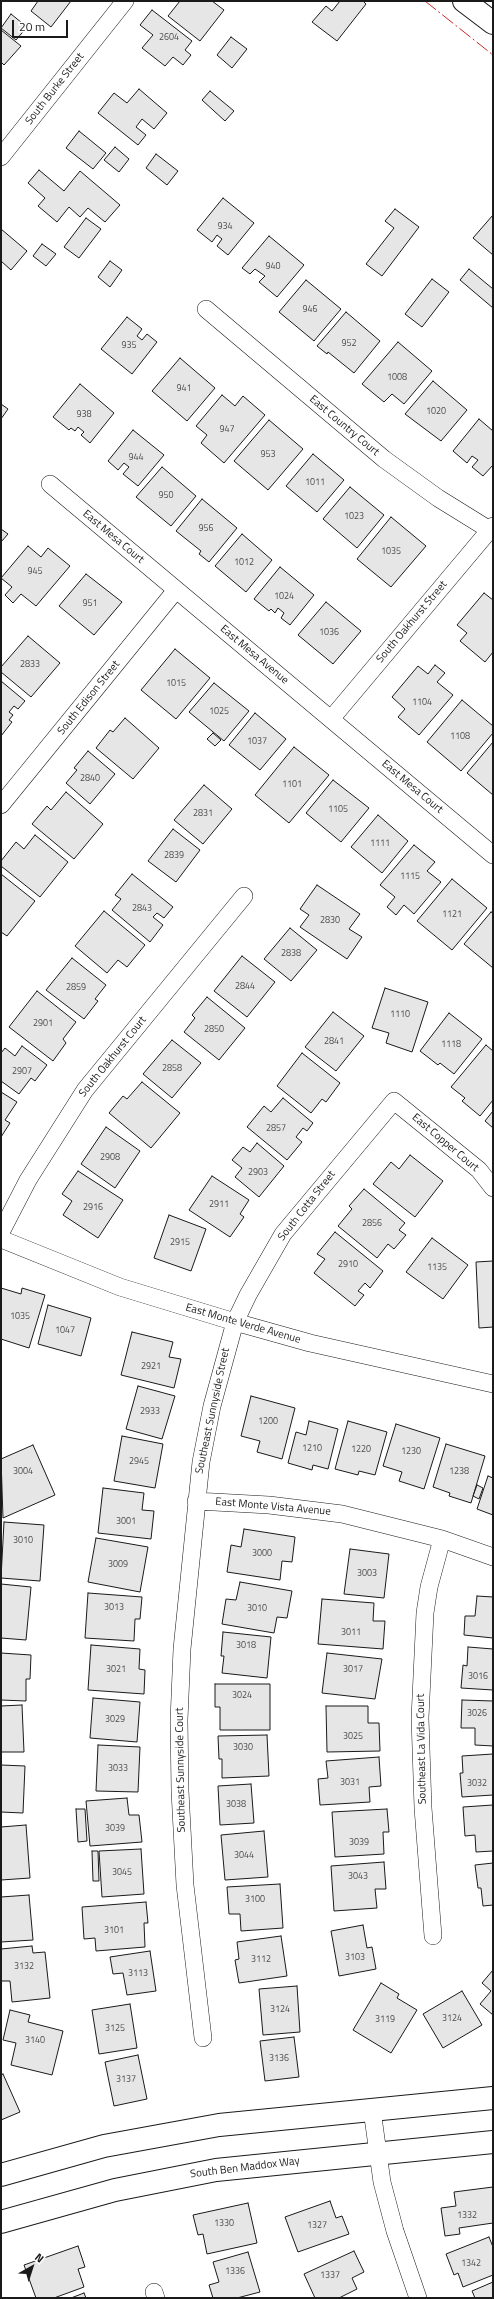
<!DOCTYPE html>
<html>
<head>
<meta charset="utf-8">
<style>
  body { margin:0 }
  #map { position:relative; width:494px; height:2299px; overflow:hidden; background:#fff; font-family:"Titillium Web",sans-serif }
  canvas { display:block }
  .frame { position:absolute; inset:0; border:2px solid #1a1a1a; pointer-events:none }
  .north { position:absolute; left:12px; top:2247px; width:40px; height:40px; -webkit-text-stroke:3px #fff; paint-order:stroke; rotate:39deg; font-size:11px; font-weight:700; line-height:16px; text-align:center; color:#1a1a1a }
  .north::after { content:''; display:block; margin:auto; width:14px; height:18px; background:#1a1a1a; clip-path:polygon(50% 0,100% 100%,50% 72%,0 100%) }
  .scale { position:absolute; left:12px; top:20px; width:56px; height:18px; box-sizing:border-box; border:2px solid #1a1a1a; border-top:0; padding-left:5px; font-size:12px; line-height:14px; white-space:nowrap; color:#1a1a1a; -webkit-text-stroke:3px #fff; paint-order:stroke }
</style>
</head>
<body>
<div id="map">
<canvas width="494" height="2299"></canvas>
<div class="frame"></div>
<div class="north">N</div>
<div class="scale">20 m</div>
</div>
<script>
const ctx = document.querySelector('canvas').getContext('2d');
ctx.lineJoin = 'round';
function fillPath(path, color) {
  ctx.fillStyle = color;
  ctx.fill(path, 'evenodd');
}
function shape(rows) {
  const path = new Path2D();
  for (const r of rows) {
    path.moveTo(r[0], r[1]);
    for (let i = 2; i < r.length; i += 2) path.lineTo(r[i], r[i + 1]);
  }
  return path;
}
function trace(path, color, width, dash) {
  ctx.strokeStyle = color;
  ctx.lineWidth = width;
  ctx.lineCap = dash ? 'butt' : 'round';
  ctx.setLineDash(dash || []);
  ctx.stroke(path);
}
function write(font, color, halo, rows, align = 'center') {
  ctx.font = font + ' "Titillium Web",sans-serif';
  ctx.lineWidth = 3;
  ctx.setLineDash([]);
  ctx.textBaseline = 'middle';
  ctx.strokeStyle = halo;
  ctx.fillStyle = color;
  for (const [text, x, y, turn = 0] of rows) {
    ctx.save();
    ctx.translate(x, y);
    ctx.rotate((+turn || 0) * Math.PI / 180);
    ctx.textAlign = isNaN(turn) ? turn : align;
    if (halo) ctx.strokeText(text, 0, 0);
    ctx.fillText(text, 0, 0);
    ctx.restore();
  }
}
const building = shape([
  [38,1,71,1,51,27,31,11,38,1],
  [180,1,212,1,224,10,200,41,168,16,180,1],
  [340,1,363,1,366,4,337,41,312,22,326,6,332,11,340,1],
  [152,10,192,41,185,50,191,55,183,65,173,57,165,66,142,48,153,35,140,25,152,10],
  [11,14,27,27,16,40,1,28,11,14],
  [1,30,21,46,4,65,1,62,1,30],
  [231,37,247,49,232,68,217,55,231,37],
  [139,89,167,113,154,129,142,119,136,127,146,135,138,145,98,113,114,93,127,103,139,89],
  [210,91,234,111,225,121,202,100,210,91],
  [79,131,106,153,93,169,66,148,79,131],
  [115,147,129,159,119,172,104,160,115,147],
  [156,154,178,171,167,185,146,168,156,154],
  [39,170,64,191,80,171,120,205,105,222,88,208,80,217,69,207,57,222,38,206,45,198,28,183,39,170],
  [223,198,254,223,228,255,217,246,222,239,217,235,212,242,197,230,223,198],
  [395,209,419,227,382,276,366,264,394,228,385,221,395,209],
  [493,215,493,255,473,238,493,215],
  [86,218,101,229,79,258,64,247,86,218],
  [1,229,27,251,11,270,1,261,1,229],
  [269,236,304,265,277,297,259,282,265,276,255,269,250,274,242,268,269,236],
  [42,244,56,254,46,266,33,256,42,244],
  [110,261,122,270,110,287,98,277,110,261],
  [469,269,493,289,493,308,460,280,469,269],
  [432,279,449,292,422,327,405,314,432,279],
  [306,280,341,309,314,341,279,312,306,280],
  [346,312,380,341,354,373,328,352,327,354,317,346,346,312],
  [127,317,142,329,137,336,142,340,147,334,157,342,132,374,101,349,127,317],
  [398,342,432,371,404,404,392,394,384,402,362,384,398,342],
  [180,358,215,388,187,421,152,391,180,358],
  [433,381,467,410,441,441,405,414,433,381],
  [80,384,114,413,90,443,81,435,84,432,78,427,75,431,71,428,69,430,53,417,80,384],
  [222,395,235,406,243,396,265,415,224,463,201,443,207,435,196,426,222,395],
  [1,404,8,409,1,419,1,404],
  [479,419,493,431,493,465,483,476,472,467,478,460,472,456,467,463,453,451,479,419],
  [269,420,303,449,268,490,234,461,269,420],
  [133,430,164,455,138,486,123,474,129,467,124,463,118,470,108,461,133,430],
  [313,454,344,480,317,512,286,486,313,454],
  [162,467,196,496,171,526,136,497,162,467],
  [350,487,384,515,357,548,323,519,350,487],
  [202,499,237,528,209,562,199,554,201,551,176,531,202,499],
  [391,517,426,546,391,587,357,559,391,517],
  [1,529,8,534,1,542,1,529],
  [242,534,272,560,246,592,215,566,242,534],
  [28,546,41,557,48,548,70,566,36,606,21,594,13,603,5,595,12,587,1,578,28,546],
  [280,567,314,595,290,625,281,618,284,613,278,608,275,613,271,609,269,611,254,599,280,567],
  [86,574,122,602,94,635,59,606,86,574],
  [484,593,493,600,493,652,485,662,460,641,467,633,457,625,484,593],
  [326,602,361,631,333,664,298,635,326,602],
  [28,636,60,663,31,697,1,672,1,667,28,636],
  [175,649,210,678,176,719,141,690,175,649],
  [435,665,445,673,437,682,453,695,419,735,398,717,405,709,392,697,418,666,428,674,435,665],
  [1,681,25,701,18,709,14,706,9,712,13,715,9,720,12,722,1,736,1,681],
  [214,683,249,711,224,741,189,712,214,683],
  [462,700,493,726,493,733,461,771,427,742,462,700],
  [255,713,286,739,260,770,229,745,255,713],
  [125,718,159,748,133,779,96,748,110,730,113,732,125,718],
  [213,733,221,740,215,746,207,739,213,733],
  [493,742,493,795,467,773,493,742],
  [294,747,329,775,289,823,255,795,294,747],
  [88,751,115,774,90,804,66,783,77,770,74,768,88,751],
  [333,780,369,808,341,842,306,813,333,780],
  [204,785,232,809,203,844,174,820,204,785],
  [66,792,103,824,74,859,32,824,47,806,51,810,66,792],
  [378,815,408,841,382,873,351,847,378,815],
  [173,829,200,850,176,882,148,861,173,829],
  [35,835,68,862,40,897,1,866,1,861,16,842,24,849,35,835],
  [414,845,435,862,427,871,441,882,414,914,404,905,396,915,387,907,395,897,380,885,414,845],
  [1,874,35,901,7,936,1,932,1,874],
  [132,874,173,907,164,918,157,913,153,917,163,925,150,942,112,910,121,899,115,895,132,874],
  [452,879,487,908,452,950,417,921,452,879],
  [317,885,360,914,349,929,362,937,347,959,300,927,309,915,300,909,317,885],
  [104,911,145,945,127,967,118,960,107,973,75,946,104,911],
  [491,912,493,913,493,968,464,944,491,912],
  [290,928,317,950,291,981,264,959,290,928],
  [242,956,275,982,247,1017,214,991,242,956],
  [72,958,106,985,95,999,98,1001,84,1019,46,990,72,958],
  [385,988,428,1002,412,1052,386,1043,389,1033,372,1028,385,988],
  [37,991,76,1022,63,1039,66,1043,53,1061,9,1027,37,991],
  [207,997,245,1028,219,1060,184,1032,195,1018,192,1015,207,997],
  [333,1012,364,1036,336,1071,305,1047,333,1012],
  [449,1013,482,1039,454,1074,440,1063,438,1065,420,1051,449,1013],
  [172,1040,201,1063,172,1098,143,1074,172,1040],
  [486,1045,493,1051,493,1100,480,1116,462,1101,465,1098,451,1087,486,1045],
  [22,1046,47,1065,35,1081,31,1078,19,1094,1,1081,1,1053,5,1048,15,1056,22,1046],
  [302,1053,340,1083,326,1102,322,1099,311,1113,277,1086,302,1053],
  [142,1082,180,1113,151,1148,109,1113,123,1096,127,1099,142,1082],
  [1,1092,17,1102,5,1120,10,1123,1,1137,1,1092],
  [283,1098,313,1123,307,1131,303,1128,296,1137,302,1142,287,1160,247,1127,264,1106,271,1112,283,1098],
  [493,1111,493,1128,485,1121,493,1111],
  [106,1127,140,1151,115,1188,81,1164,106,1127],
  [257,1143,284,1166,259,1197,235,1177,242,1168,232,1160,243,1147,250,1152,257,1143],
  [410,1155,443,1181,415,1217,373,1184,391,1162,399,1169,410,1155],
  [78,1171,123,1200,98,1238,63,1215,72,1201,62,1194,78,1171],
  [212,1176,249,1200,240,1214,244,1217,230,1237,189,1210,212,1176],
  [364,1189,405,1223,399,1230,406,1235,394,1249,388,1244,377,1258,338,1226,352,1209,349,1206,364,1189],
  [169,1215,206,1229,191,1271,154,1258,169,1215],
  [335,1232,383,1271,370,1288,365,1283,358,1291,364,1295,355,1306,314,1273,325,1259,317,1254,335,1232],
  [432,1238,468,1265,443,1299,406,1272,432,1238],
  [493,1261,493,1327,479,1328,476,1262,493,1261],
  [1,1288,21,1294,22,1288,45,1295,29,1348,1,1339,1,1288],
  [48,1305,91,1318,81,1356,38,1344,48,1305],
  [132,1332,173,1342,169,1357,181,1359,174,1388,121,1375,132,1332],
  [138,1386,175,1396,162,1439,126,1429,138,1386],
  [251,1396,295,1408,282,1459,257,1452,260,1441,241,1436,251,1396],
  [309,1421,338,1429,328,1469,313,1465,312,1470,288,1463,296,1432,306,1435,309,1421],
  [348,1421,387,1432,375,1475,359,1471,358,1475,335,1469,348,1421],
  [396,1424,440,1438,424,1489,399,1481,402,1472,383,1466,396,1424],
  [122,1436,163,1444,155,1488,114,1481,122,1436],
  [446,1444,485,1456,471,1503,449,1496,450,1493,433,1487,446,1444],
  [33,1445,55,1495,3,1518,1,1459,33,1445],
  [488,1476,493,1478,493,1515,477,1509,488,1476],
  [477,1485,483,1488,479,1499,473,1496,477,1485],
  [103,1488,144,1493,142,1510,154,1511,151,1539,98,1533,103,1488],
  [4,1522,44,1525,40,1581,1,1578,4,1522],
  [244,1529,295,1537,292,1562,282,1561,280,1580,227,1572,231,1545,241,1547,244,1529],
  [96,1538,148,1547,140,1592,88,1582,96,1538],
  [350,1549,389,1554,384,1598,344,1594,350,1549],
  [240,1582,292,1591,287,1618,277,1617,274,1633,222,1624,226,1599,236,1600,240,1582],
  [1,1584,31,1587,26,1640,1,1638,1,1584],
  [88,1593,142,1597,140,1619,135,1619,134,1641,85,1638,88,1593],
  [477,1596,493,1597,493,1638,464,1635,465,1616,475,1616,477,1596],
  [322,1599,374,1603,373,1621,385,1621,383,1649,318,1644,322,1599],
  [223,1632,271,1637,267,1678,222,1673,224,1656,221,1656,223,1632],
  [91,1645,140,1649,139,1669,145,1670,144,1694,88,1690,91,1645],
  [468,1647,493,1649,493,1690,461,1688,463,1665,467,1666,468,1647],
  [1,1653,31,1655,30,1679,26,1679,26,1701,1,1700,1,1653],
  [327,1653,382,1659,375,1699,322,1693,327,1653],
  [215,1684,270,1684,270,1730,220,1730,220,1707,215,1707,215,1684],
  [93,1698,140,1702,137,1742,90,1738,93,1698],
  [462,1700,493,1701,493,1746,475,1745,475,1728,461,1728,462,1700],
  [22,1705,24,1752,1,1752,1,1706,22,1705],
  [326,1706,368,1706,368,1723,379,1723,380,1751,327,1752,326,1706],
  [267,1735,269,1776,222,1778,222,1759,219,1759,218,1736,267,1735],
  [98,1745,140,1747,138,1792,96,1791,98,1745],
  [493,1754,493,1795,462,1797,460,1773,463,1773,462,1756,493,1754],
  [379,1757,381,1786,369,1787,370,1802,320,1805,318,1779,328,1778,326,1761,379,1757],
  [1,1765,25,1766,23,1813,1,1812,1,1765],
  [251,1784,254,1823,220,1825,218,1786,251,1784],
  [127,1798,129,1815,139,1815,142,1842,90,1846,86,1801,127,1798],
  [493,1805,493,1851,476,1852,475,1835,465,1836,463,1807,493,1805],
  [76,1809,85,1809,87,1841,78,1842,76,1809],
  [387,1809,389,1832,383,1832,384,1854,335,1857,332,1812,387,1809],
  [26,1825,30,1878,1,1880,1,1827,26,1825],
  [264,1831,268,1877,225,1880,221,1835,264,1831],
  [141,1849,144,1894,102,1897,99,1851,141,1849],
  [92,1851,98,1851,99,1881,93,1881,92,1851],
  [384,1862,386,1889,375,1889,377,1908,334,1911,331,1866,384,1862],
  [493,1863,493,1905,483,1906,481,1888,478,1888,475,1865,493,1863],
  [280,1884,283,1928,241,1931,240,1914,229,1914,227,1887,280,1884],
  [29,1895,33,1940,1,1942,1,1897,29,1895],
  [146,1902,148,1923,144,1923,145,1947,96,1951,95,1938,84,1939,82,1907,146,1902],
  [363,1925,367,1948,372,1947,376,1969,339,1976,331,1931,363,1925],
  [281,1936,287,1976,239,1983,235,1960,239,1959,237,1942,281,1936],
  [32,1946,33,1953,45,1952,50,1998,12,2002,10,1981,1,1981,1,1949,32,1946],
  [150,1951,156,1991,127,1995,123,1973,113,1974,110,1957,150,1951],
  [493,1970,493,2015,480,2004,491,1991,482,1983,493,1970],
  [381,1983,399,1994,397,1998,417,2010,391,2053,353,2030,381,1983],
  [297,1986,300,2032,263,2035,259,1989,297,1986],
  [462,1991,482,2025,443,2048,423,2014,462,1991],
  [130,2004,137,2048,99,2054,92,2010,130,2004],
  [10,2010,30,2015,28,2022,63,2031,52,2075,11,2065,16,2043,3,2040,10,2010],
  [294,2037,299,2077,265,2081,260,2041,294,2037],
  [138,2055,147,2099,114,2106,105,2062,138,2055],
  [3,2074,20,2112,1,2120,1,2075,3,2074],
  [493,2187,493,2223,459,2228,460,2234,445,2236,441,2208,456,2206,454,2192,493,2187],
  [330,2201,336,2218,342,2216,349,2234,298,2252,285,2217,330,2201],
  [248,2203,257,2243,207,2254,203,2234,198,2235,193,2215,248,2203],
  [489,2237,493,2247,493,2275,463,2287,458,2273,454,2275,446,2254,489,2237],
  [78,2246,85,2267,78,2269,84,2287,54,2298,36,2298,24,2265,78,2246],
  [354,2251,364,2272,352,2278,357,2289,339,2298,315,2298,304,2274,354,2251],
  [248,2252,260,2292,237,2298,213,2298,209,2285,219,2282,213,2262,248,2252],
  [493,2282,493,2298,475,2298,472,2291,493,2282],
  [84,2293,86,2298,71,2298,84,2293]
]);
const street = shape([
  [1,157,125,1],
  [206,309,384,459,438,498,493,532],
  [50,484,493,855],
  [331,719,493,526],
  [1,805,176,590],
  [1,1232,28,1180,85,1090,244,896],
  [1,1239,120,1287,235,1322,310,1343,493,1384],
  [196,1501,269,1505,342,1514,442,1539,493,1557],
  [433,1936,423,1808,420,1718,425,1613,429,1587,442,1539],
  [203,2038,185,1885,180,1791,179,1720,182,1649,201,1462,212,1406,235,1322,248,1295,283,1234,394,1101,479,1170,493,1188],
  [372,2110,382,2182,395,2231,418,2298],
  [154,2292,156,2298]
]);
const secondary = shape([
  [464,1,493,23],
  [1,2175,104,2146,219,2125,493,2098],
  [1,2222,115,2190,216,2170,493,2142]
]);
const power = shape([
  [425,1,493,55]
]);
const numberNames = [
  ["2604",169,38],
  ["934",225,227],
  ["940",273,267],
  ["946",310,310],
  ["952",349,344],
  ["935",129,346],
  ["1008",397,378],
  ["941",184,389],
  ["1020",436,412],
  ["938",84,415],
  ["947",227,430],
  ["953",268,455],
  ["944",136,458],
  ["1011",315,483],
  ["950",166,496],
  ["1023",354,517],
  ["956",206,529],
  ["1035",391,552],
  ["1012",244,563],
  ["945",35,572],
  ["1024",284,597],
  ["951",90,604],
  ["1036",329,633],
  ["2833",30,665],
  ["1015",176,684],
  ["1104",422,703],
  ["1025",219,712],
  ["1108",460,737],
  ["1037",257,742],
  ["2840",90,779],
  ["1101",292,785],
  ["1105",338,810],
  ["2831",203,814],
  ["1111",380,844],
  ["2839",174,856],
  ["1115",410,877],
  ["2843",142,909],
  ["1121",452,915],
  ["2830",330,921],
  ["2838",291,954],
  ["2844",245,987],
  ["2859",76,988],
  ["1110",400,1015],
  ["2901",43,1024],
  ["2850",214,1030],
  ["2841",334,1042],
  ["1118",451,1045],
  ["2858",172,1069],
  ["2907",22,1072],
  ["2857",276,1129],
  ["2908",110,1158],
  ["2903",258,1173],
  ["2911",219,1205],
  ["2916",93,1208],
  ["2856",372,1224],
  ["2915",180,1243],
  ["2910",348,1265],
  ["1135",437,1268],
  ["1035",20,1317],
  ["1047",65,1331],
  ["2921",151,1367],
  ["2933",150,1412],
  ["1200",268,1422],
  ["1210",312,1449],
  ["1220",361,1450],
  ["1230",411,1452],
  ["2945",139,1462],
  ["3004",23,1472],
  ["1238",459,1472],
  ["3001",126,1522],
  ["3010",23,1541],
  ["3000",262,1554],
  ["3009",118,1565],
  ["3003",367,1574],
  ["3013",114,1608],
  ["3010",257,1609],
  ["3011",351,1633],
  ["3018",246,1646],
  ["3021",116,1670],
  ["3017",353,1670],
  ["3016",478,1677],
  ["3024",242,1696],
  ["3026",477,1714],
  ["3029",115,1720],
  ["3025",353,1737],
  ["3030",243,1748],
  ["3033",118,1769],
  ["3031",350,1783],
  ["3032",477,1784],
  ["3038",236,1805],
  ["3039",115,1829],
  ["3039",359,1843],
  ["3044",244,1856],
  ["3045",122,1873],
  ["3043",358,1877],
  ["3100",255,1900],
  ["3101",114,1931],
  ["3103",355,1958],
  ["3112",261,1960],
  ["3132",24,1967],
  ["3113",138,1974],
  ["3124",280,2010],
  ["3124",452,2019],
  ["3119",385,2020],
  ["3125",115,2029],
  ["3140",35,2041],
  ["3136",279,2059],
  ["3137",126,2080],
  ["1332",467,2216],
  ["1330",224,2224],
  ["1327",317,2226],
  ["1342",471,2264],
  ["1336",235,2272],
  ["1337",330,2276]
];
const streetNames = [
  ["South Burke Street",55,89,-52],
  ["East Country Court",344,426,40],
  ["East Mesa Court",113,537,40],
  ["South Oakhurst Street",412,622,-50],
  ["East Mesa Avenue",254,655,40],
  ["South Edison Street",89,698,-51],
  ["East Mesa Court",412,787,40],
  ["South Oakhurst Court",113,1057,-51],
  ["East Copper Court",445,1143,40],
  ["South Cotta Street",307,1206,-52],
  ["East Monte Verde Avenue",243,1324,16],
  ["Southeast Sunnyside Street",213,1411,-78],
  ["East Monte Vista Avenue",273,1507,5],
  ["Southeast La Vida Court",422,1749,-91],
  ["Southeast Sunnyside Court",181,1770,-91],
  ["South Ben Maddox Way",245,2168,-7]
];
fillPath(building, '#e6e6e6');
trace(building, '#1a1a1a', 1);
trace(street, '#1a1a1a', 18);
trace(secondary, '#1a1a1a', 24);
trace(street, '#fff', 17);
trace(secondary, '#fff', 22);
trace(power, '#c62828', 1, [14, 3, 2, 3]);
write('9px', '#4d4d4d', null, numberNames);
write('11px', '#1a1a1a', '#fff', streetNames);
</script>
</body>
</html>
